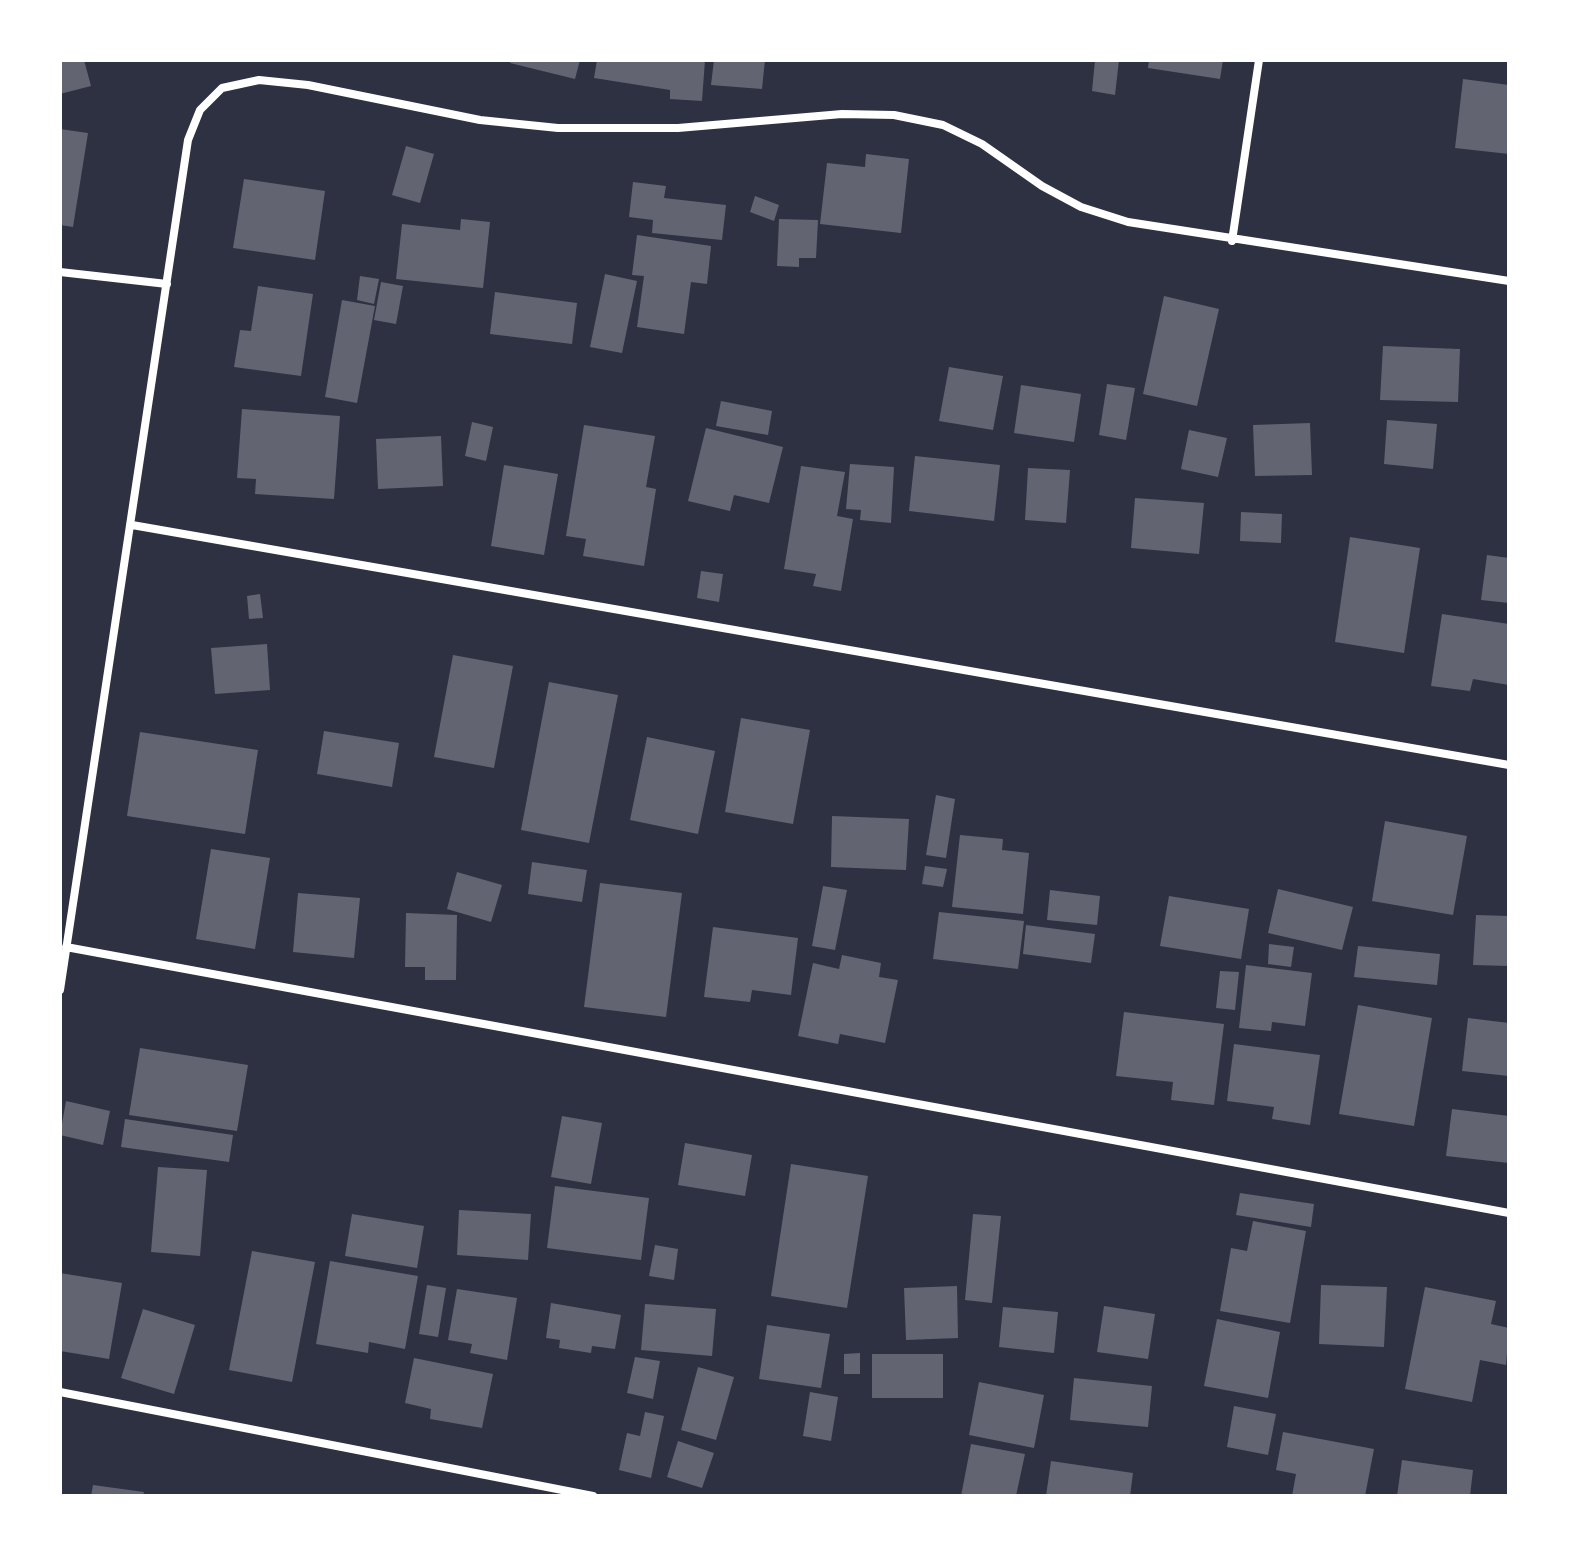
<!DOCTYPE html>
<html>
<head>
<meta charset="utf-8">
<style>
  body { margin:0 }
  #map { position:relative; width:1569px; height:1556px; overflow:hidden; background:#2d3142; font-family:Lato,sans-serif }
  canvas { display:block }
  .frame { position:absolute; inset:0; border:62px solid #fff; pointer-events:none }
</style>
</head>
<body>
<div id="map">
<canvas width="1569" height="1556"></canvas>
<div class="frame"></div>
</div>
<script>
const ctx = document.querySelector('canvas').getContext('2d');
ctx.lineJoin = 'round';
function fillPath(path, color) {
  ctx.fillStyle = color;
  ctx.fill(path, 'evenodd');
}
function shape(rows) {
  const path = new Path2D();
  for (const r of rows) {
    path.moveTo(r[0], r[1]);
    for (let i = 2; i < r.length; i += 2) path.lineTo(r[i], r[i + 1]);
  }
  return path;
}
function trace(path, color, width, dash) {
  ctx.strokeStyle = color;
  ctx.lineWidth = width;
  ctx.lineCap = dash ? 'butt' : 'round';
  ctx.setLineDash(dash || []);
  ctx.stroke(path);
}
const building = shape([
  [60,60,84,60,91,86,60,94],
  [511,60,580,60,575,79,510,63],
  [597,60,705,60,702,101,670,99,670,90,594,78],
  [714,60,765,60,762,89,711,85],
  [1095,60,1119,60,1115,95,1092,91],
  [1149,60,1223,60,1220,79,1148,68],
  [1463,79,1509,85,1509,154,1455,148],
  [60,129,88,133,73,227,60,225],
  [406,146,434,154,420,203,392,195],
  [866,154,909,159,901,233,820,224,827,163,865,167],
  [244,179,325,191,315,260,233,248],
  [633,182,666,186,664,198,726,205,722,240,652,233,653,220,629,217],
  [755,196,779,205,774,221,750,212],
  [461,219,490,222,483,288,396,279,402,224,460,230],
  [779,219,818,220,816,258,799,258,799,267,777,266],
  [637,235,711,246,707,284,691,282,684,334,637,327,644,276,632,275],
  [605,274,637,281,622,353,590,347],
  [360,276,379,279,374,304,357,300],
  [381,282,403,286,396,324,374,320],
  [258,286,313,294,301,376,234,367,240,330,251,331],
  [495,292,577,303,572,344,490,334],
  [1164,296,1219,309,1197,406,1143,394],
  [342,300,375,306,357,403,325,397],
  [1383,346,1460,349,1458,402,1380,400],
  [949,367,1003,376,993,430,939,421],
  [1107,384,1135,388,1126,440,1099,435],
  [1021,385,1081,394,1074,442,1014,433],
  [721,401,772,411,768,435,716,426],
  [242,409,340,416,334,499,255,494,256,479,237,478],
  [1387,420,1437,424,1433,469,1384,464],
  [472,422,493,427,486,461,465,456],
  [1310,423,1312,475,1255,476,1253,425],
  [584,425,655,436,646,487,656,489,644,566,583,556,586,539,566,536],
  [706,428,783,447,769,503,734,495,730,511,688,501],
  [1189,430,1227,438,1218,477,1181,469],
  [441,436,443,486,378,489,376,439],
  [915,456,1000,465,994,521,909,511],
  [850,464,894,467,891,523,860,520,861,510,846,509],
  [504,465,558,474,544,555,491,546],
  [801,466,845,472,837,516,853,519,841,591,813,586,816,574,784,569],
  [1028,468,1070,470,1066,523,1025,520],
  [1135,498,1204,503,1199,554,1131,548],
  [1241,512,1282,514,1281,543,1240,541],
  [1350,537,1420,548,1404,653,1335,642],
  [1487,555,1509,558,1509,603,1481,600],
  [701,571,723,574,719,602,697,598],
  [260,594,263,618,249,619,247,596],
  [1442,614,1509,624,1509,685,1473,679,1470,691,1431,686],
  [267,644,270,690,215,694,211,648],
  [453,655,513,666,494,768,434,757],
  [549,682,618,695,589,843,521,830],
  [741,718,810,730,793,824,725,812],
  [324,731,399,743,392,787,317,774],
  [140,732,258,750,245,834,127,816],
  [647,737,715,751,698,834,630,820],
  [936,795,955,799,946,858,926,855],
  [832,816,909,819,906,870,831,867],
  [1385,821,1467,836,1453,915,1372,901],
  [960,835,1003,839,1002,850,1029,853,1023,914,952,907],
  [211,849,270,858,255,949,196,939],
  [532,862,587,870,582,902,528,894],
  [925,866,947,869,943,887,922,884],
  [457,872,502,885,491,922,447,909],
  [600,883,682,893,666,1017,584,1007],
  [823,886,847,890,835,950,812,946],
  [1278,889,1353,907,1342,950,1268,933],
  [1050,890,1100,896,1097,925,1047,920],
  [298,893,360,898,354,958,293,952],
  [1169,896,1249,909,1241,959,1160,946],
  [939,912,1024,921,1018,969,933,959],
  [406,913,457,915,456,980,425,980,425,967,405,967],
  [1476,915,1509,916,1509,966,1473,965],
  [1026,925,1095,934,1091,963,1023,954],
  [713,927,798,938,791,995,752,990,750,1002,704,997],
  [1269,944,1294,947,1291,967,1268,964],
  [1358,946,1440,954,1437,985,1354,977],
  [842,955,881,963,879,977,898,980,885,1043,840,1034,838,1044,798,1036,813,963,839,969],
  [1246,965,1312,973,1305,1026,1272,1022,1271,1031,1239,1028],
  [1220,971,1239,972,1235,1010,1216,1008],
  [1358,1005,1432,1018,1414,1126,1339,1114],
  [1124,1012,1224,1024,1214,1105,1171,1100,1173,1082,1116,1076],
  [1468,1018,1509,1023,1509,1076,1462,1071],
  [1234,1044,1320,1055,1310,1125,1272,1119,1274,1107,1227,1101],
  [140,1048,248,1065,237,1131,129,1115],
  [66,1101,110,1111,103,1145,60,1135],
  [1452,1109,1509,1116,1509,1163,1446,1156],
  [562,1116,602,1123,591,1184,551,1177],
  [125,1119,233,1135,229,1162,121,1147],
  [685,1143,752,1155,745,1196,678,1185],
  [791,1164,868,1176,847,1308,771,1296],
  [158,1167,207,1170,200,1256,151,1252],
  [555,1186,649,1198,641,1260,547,1248],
  [1240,1193,1314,1204,1311,1227,1236,1215],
  [459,1210,531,1214,528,1260,457,1255],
  [352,1214,424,1226,417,1268,345,1256],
  [973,1214,1001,1216,992,1303,965,1300],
  [1253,1221,1306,1231,1290,1323,1220,1311,1231,1248,1247,1251],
  [655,1245,678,1249,674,1280,649,1276],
  [252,1251,315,1262,292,1382,229,1370],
  [330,1261,418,1276,405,1349,369,1342,368,1353,316,1344],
  [60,1273,122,1283,109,1359,60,1351],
  [427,1285,446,1288,438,1337,419,1334],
  [1321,1285,1387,1287,1384,1347,1319,1344],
  [957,1286,958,1338,906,1340,904,1288],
  [1425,1287,1496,1301,1491,1324,1509,1328,1506,1365,1480,1360,1472,1402,1405,1389],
  [457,1289,517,1298,507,1360,470,1353,472,1344,448,1340],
  [551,1303,621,1315,615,1349,592,1346,591,1353,559,1348,560,1340,546,1338],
  [645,1304,716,1309,712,1356,641,1350],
  [1104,1306,1155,1314,1148,1359,1097,1352],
  [1003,1307,1058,1312,1054,1353,999,1347],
  [143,1309,195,1325,174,1394,121,1378],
  [1217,1319,1280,1332,1268,1398,1204,1386],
  [767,1325,830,1334,821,1388,759,1379],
  [860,1353,860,1374,844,1374,844,1354],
  [872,1354,943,1354,943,1398,872,1398],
  [635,1357,660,1361,653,1399,627,1393],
  [414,1358,493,1374,482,1428,430,1419,431,1409,405,1403],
  [698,1367,734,1377,716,1440,681,1430],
  [1074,1378,1152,1386,1148,1427,1070,1420],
  [979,1382,1044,1395,1034,1448,969,1435],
  [810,1392,838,1397,831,1441,803,1436],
  [1234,1406,1276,1414,1268,1455,1227,1447],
  [645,1412,664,1416,651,1478,619,1470,627,1433,640,1436],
  [1283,1432,1374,1449,1365,1496,1292,1496,1296,1474,1276,1470],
  [678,1441,714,1453,702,1488,667,1477],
  [971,1444,1025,1454,1016,1496,961,1496],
  [1402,1460,1473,1470,1470,1496,1397,1496],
  [1051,1461,1133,1473,1130,1496,1046,1496],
  [93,1485,144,1492,143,1496,91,1496]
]);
const minor = shape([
  [1232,241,1259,60],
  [60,272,167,284],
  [132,525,1509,765],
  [66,947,1509,1213],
  [60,990,188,140,200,110,222,88,259,80,308,85,480,120,558,128,678,128,842,114,894,115,943,125,982,144,1042,186,1081,207,1128,222,1509,281],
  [60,1392,593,1496]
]);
fillPath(building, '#626471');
trace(minor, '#fff', 8);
</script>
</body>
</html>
